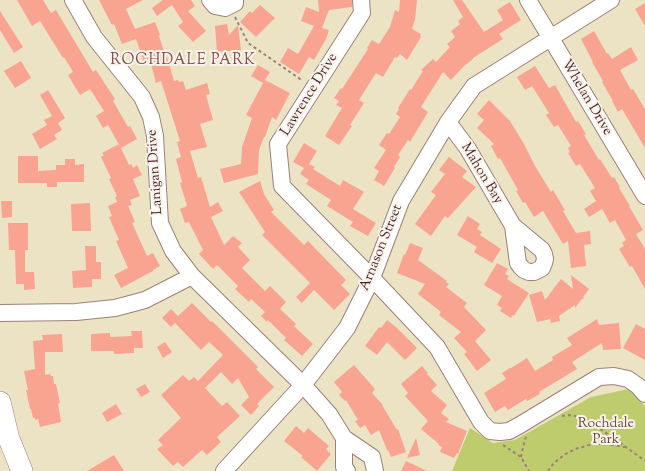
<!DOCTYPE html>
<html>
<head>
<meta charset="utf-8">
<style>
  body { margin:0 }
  canvas { display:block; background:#ece3c5 }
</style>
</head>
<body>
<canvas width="645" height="471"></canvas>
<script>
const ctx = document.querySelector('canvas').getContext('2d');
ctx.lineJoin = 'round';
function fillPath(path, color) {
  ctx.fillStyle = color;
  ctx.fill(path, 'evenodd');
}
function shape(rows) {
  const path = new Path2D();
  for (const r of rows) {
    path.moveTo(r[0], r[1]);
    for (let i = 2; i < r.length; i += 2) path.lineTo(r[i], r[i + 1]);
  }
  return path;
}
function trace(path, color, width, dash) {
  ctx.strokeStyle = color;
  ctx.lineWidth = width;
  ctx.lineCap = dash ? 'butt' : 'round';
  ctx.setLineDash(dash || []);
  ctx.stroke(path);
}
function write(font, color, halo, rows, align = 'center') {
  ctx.font = font + ' "Sorts Mill Goudy",serif';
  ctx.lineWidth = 4;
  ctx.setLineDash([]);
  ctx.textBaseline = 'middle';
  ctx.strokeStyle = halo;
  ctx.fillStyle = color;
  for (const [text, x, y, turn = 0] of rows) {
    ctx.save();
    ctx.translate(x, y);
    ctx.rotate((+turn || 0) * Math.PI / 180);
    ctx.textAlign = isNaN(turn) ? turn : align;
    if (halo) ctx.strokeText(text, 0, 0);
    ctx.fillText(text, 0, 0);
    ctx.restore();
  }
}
const green = shape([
  [629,389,645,406,645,471,452,471,470,428,493,443,515,440,591,397]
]);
const building = shape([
  [17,0,43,0,51,13,56,10,93,72,96,70,115,99,113,101,128,127,130,126,137,139,121,148,108,125,103,128,96,116,104,111,90,89,80,95,68,75,73,72,64,57,63,58,40,21,32,26],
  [99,0,143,0,126,9,135,29,155,22,160,35,159,36,166,57,167,57,174,81,178,80,179,82,183,81,186,90,207,83,210,94,206,95,213,120,200,124,207,147,190,151,198,178,201,177,210,207,218,202,223,211,211,217,224,245,233,236,242,243,238,247,250,260,242,268,265,291,270,286,286,302,280,309,296,324,294,326,313,344,302,356,284,340,286,338,268,320,267,322,261,316,265,312,251,299,249,302,235,289,238,286,217,265,213,269,199,254,203,250,189,222,185,223,180,209,187,206,180,183,182,182,176,159,181,157,177,142,180,141,161,81,156,83,150,60,144,62,136,39,122,44,114,24,112,25],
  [163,0,191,0,195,6,188,11,206,31,193,42,178,26,183,22,172,5,157,16,152,8],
  [318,0,352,0,352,7,329,10,322,28,329,30,326,39,314,60,309,57,299,74,280,62,288,48,298,54,314,26,301,21,306,7,319,12],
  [400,0,417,0,415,20,412,29,421,34,420,36,421,37,407,60,400,54,397,58,395,57,383,77,376,73,359,100,364,103,350,125,352,126,339,145,325,136,342,108,336,105,339,101,334,98,341,88,342,89,368,49,367,48,372,40,379,44,390,27,395,10,399,12],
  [453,0,462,0,484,32,503,20,497,10,510,2,521,20,499,34,503,39,473,58,473,59,464,66,451,80,443,72,421,107,428,112,410,142,408,140,398,155,400,157,394,167,395,168,384,186,374,180,379,171,374,168,386,150,379,145,387,133,389,134,400,117,396,114,399,109,398,108,410,89,411,90,423,71,421,70,433,59,436,62,450,47,447,44,455,37,451,31,460,24,458,21,463,17],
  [645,3,645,26,635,9],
  [260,5,275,18,256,37,240,22,250,11,252,13],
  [0,11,23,47,14,53,0,30],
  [227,24,229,35,238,25,241,50,217,52,215,26],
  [594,31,607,54,608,53,612,59,631,47,638,60,620,70,631,90,633,89,645,109,645,148,622,109,618,112,612,101,613,101,602,82,603,81,592,62,593,62,581,39],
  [21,61,31,78,15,88,4,71],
  [258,65,270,72,265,80,290,93,276,120,272,117,265,137,264,137,259,150,258,174,224,183,220,169,241,164,242,147,252,118,246,115,263,83,251,76],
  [535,66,549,88,555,85,576,122,578,121,586,134,584,135,599,160,600,159,612,178,614,177,620,187,619,188,630,206,629,206,643,230,636,234,645,249,645,289,632,266,630,267,619,249,624,246,622,243,626,240,615,220,610,223,602,209,589,217,584,209,596,201,590,191,595,188,580,164,576,166,568,153,570,152,568,148,571,146,558,125,554,127,546,115,549,113,532,86,525,90,517,77],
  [48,90,65,118,58,123,62,130,54,135,57,139,40,149,32,134,47,125,44,120,52,116,40,95],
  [489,100,510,121,524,144,535,166,551,192,553,190,565,210,563,211,576,233,590,231,591,244,584,245,586,266,571,268,568,241,563,244,543,211,534,217,525,202,523,203,516,191,518,190,500,158,498,159,491,146,494,144,477,128,484,120,477,114],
  [304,143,317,151,309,164,315,167,313,169,340,186,343,180,364,192,353,209,376,223,368,236,350,226,353,222,327,206,331,200,306,184,309,180,300,174,304,168,293,162],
  [119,144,129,165,131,164,133,168,137,165,142,175,133,179,140,196,130,200,132,205,128,206,135,222,132,223,147,256,153,253,160,266,153,270,153,271,121,288,114,275,128,268,116,241,119,240,109,217,112,216,108,206,117,202,115,197,117,196,109,179,111,178,101,157,104,155,102,153],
  [18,156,38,156,38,171,56,170,56,165,65,165,65,159,75,159,75,165,84,164,84,182,57,182,57,187,47,187,47,183,18,183],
  [449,157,467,171,462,177,476,187,448,218,445,216,431,236,415,224,436,195,431,192,445,174,439,170],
  [260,181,264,194,274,210,271,212,304,245,308,241,346,280,341,285,350,294,334,310,314,290,302,303,296,297,310,283,262,235,265,232,239,192],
  [1,201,12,201,12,217,2,218],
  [90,203,91,231,72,231,71,204],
  [468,216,480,224,477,229,482,232,480,235,501,249,492,263,474,252,477,247,457,235],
  [8,223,28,223,28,250,25,250,25,272,34,272,35,289,24,290,24,284,16,284,15,250,9,250],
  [410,243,423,248,418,260,447,281,446,282,449,284,446,287,467,303,464,307,486,330,475,341,491,360,477,371,464,354,467,352,454,338,461,332,439,315,441,312,418,294,425,284,397,273,404,254,405,255],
  [85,246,96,246,96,262,101,262,101,279,92,279,92,287,73,288,72,271,86,270],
  [497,263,508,269,505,274,509,276,507,279,529,293,514,316,513,315,511,318,500,311,502,308,497,305,502,296,484,285],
  [571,275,589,289,583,297,584,298,581,300,575,308,575,305,559,316,560,321,551,323,550,319,537,322,529,295,542,291,545,300,561,279,573,289],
  [192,303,211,322,212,321,258,367,256,369,274,387,257,404,259,406,251,415,241,405,249,397,238,378,232,384,221,372,205,388,222,406,227,402,240,416,217,437,221,442,207,455,202,450,183,467,178,462,173,466,157,449,163,445,158,440,181,418,161,395,183,375,189,381,194,377,198,381,223,355,209,342,201,350,175,323,171,327,162,318,171,309,178,316],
  [597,319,599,325,619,323,621,349,603,350,602,343,572,362,577,369,539,392,540,394,527,401,526,399,508,410,505,406,495,412,484,393,506,379,502,373,510,368,511,368,527,358,535,371,553,360,552,357,572,345,567,338],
  [387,320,397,328,417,348,405,360,387,342,377,355,365,346,379,327,381,328],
  [636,324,645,329,645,360,623,348],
  [131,331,142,331,143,348,134,348,134,353,114,354,114,351,91,351,91,334,110,333,110,337,132,336],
  [62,334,63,352,45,352,45,375,50,374,51,376,53,376,54,384,56,384,60,403,58,404,61,422,40,427,38,419,35,420,35,418,33,418,31,409,30,409,26,390,28,390,24,371,35,369,33,341,43,340,42,335],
  [165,342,172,352,163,358,157,347],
  [354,365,375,389,372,393,382,404,382,405,397,430,398,429,406,452,391,457,388,450,387,450,379,430,371,435,365,425,360,428,355,421,358,420,346,400,345,401,339,395,342,392,334,382],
  [422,366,428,373,427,374,437,385,431,391,447,405,441,413,449,419,446,422,467,431,458,454,457,453,454,458,440,452,442,447,438,445,439,444,421,429,428,421,405,396,408,393,401,384],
  [145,384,150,392,141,397,136,389],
  [116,404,122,414,107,422,102,413],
  [296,426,304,433,308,428,329,446,326,449,331,454,317,471,301,457,303,456,284,441],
  [416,438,420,455,407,458],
  [114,455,124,471,87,471],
  [406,461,427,471,401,471]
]);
const path = shape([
  [235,17,248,43,303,81],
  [562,416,569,415,581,417,592,423,637,455,645,461],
  [503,445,521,457,529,471],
  [521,457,523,447,526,437],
  [548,471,554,463,564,455,575,449,593,444,606,444,625,447]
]);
const minor = shape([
  [73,0,94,37,142,97,151,117,155,136,160,223,173,251,192,276,303,385,329,414,344,438,372,457,375,471],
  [210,0,215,6,225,8,235,3,235,0],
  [361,0,362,13,278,144,282,186,372,278,437,347,481,422,490,431,500,432,509,431,520,425,599,377,614,376,628,379,638,386,645,394],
  [528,0,645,196],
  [448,122,468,149,513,226,518,263,521,267,524,270,529,272,534,272,542,268,544,263,545,259,544,254,542,250,513,226],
  [0,313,76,312,115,308,145,300,192,276],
  [344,438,344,467,347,471],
  [224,471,303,385,347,328,372,278,401,201,448,122,474,86,611,0]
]);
const major = shape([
  [0,402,9,439,22,471]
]);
const streetNames = [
  ["Lawrence Drive",310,95,-58],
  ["Whelan Drive",586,98,59],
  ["Lanigan Drive",156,172,-94],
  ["Mahon Bay",481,174,59],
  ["Arnason Street",382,248,-68]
];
const parkNames = [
  ["Rochdale",606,425],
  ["Park",606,441]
];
const neighbourhoodNames = [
  ["ROCHDALE PARK",183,61]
];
fillPath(green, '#becc6e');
fillPath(building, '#f8a491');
trace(minor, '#9b8178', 18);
trace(major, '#9b8178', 22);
trace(path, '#9b8178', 2, [3, 3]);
trace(minor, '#fff', 16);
trace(major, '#fff', 21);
write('14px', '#4a1f2b', '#f7f3e8', streetNames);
write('14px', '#674a3c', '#f7f3e8', parkNames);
ctx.letterSpacing = '1px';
write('15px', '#874e4f', '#f7f3e8', neighbourhoodNames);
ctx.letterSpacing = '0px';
</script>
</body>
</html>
